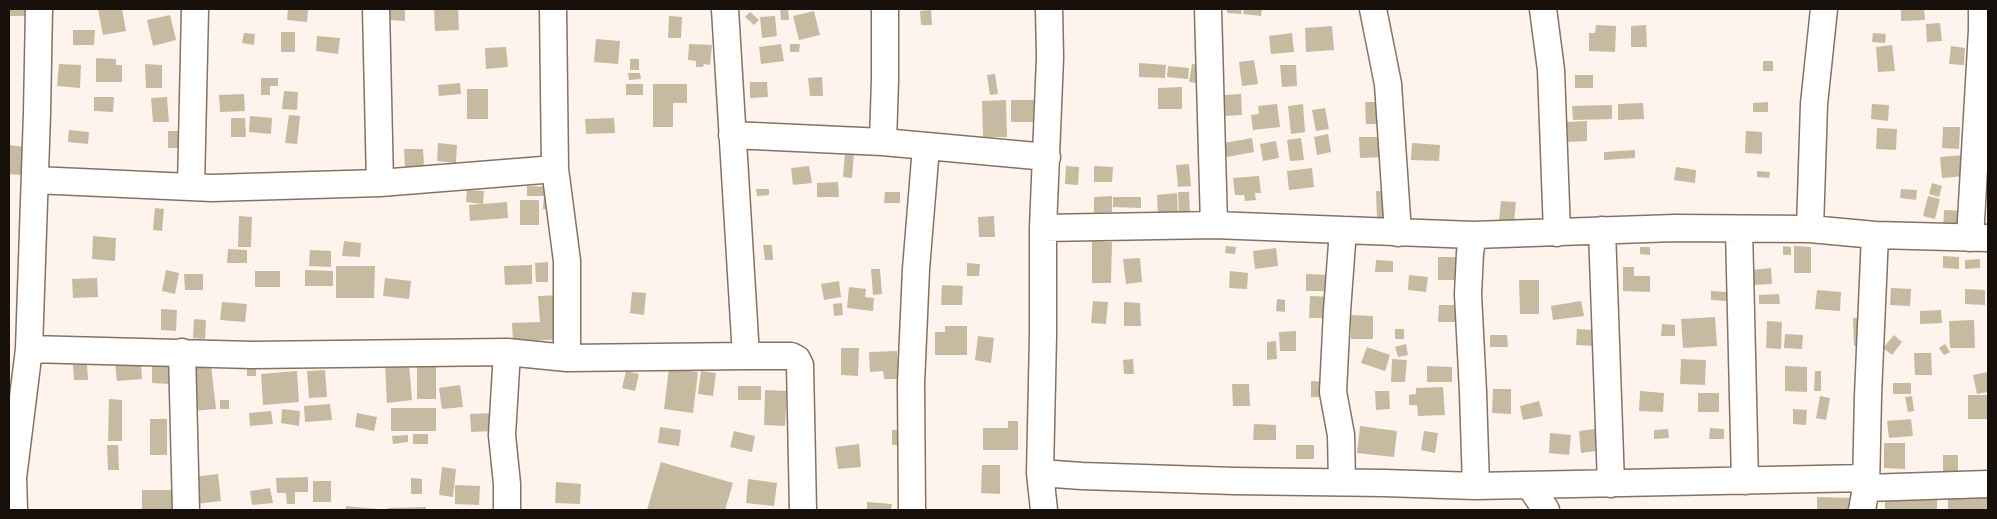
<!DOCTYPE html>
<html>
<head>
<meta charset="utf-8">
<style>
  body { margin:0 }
  #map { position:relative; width:1997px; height:519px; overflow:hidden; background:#fef4ed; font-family:"Exo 2",sans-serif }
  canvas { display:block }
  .frame { position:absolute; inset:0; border:10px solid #170f09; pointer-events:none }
</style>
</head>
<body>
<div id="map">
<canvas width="1997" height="519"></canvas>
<div class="frame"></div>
</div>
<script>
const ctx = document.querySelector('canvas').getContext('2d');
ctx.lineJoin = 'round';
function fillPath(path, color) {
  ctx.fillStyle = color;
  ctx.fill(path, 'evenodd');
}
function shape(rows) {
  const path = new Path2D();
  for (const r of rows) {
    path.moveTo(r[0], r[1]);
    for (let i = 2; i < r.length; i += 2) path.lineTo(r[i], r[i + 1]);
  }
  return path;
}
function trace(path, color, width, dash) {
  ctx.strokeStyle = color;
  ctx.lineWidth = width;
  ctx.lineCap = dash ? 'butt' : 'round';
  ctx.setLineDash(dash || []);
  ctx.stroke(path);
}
const building = shape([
  [9,9,25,9,25,16,9,16],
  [98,9,122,9,126,31,103,35],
  [288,9,308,9,307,22,287,20],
  [388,9,405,9,405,21,388,20],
  [434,9,458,9,459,30,435,31],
  [780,9,788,9,789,20,781,20],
  [1227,9,1242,9,1241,14,1227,13],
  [1244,9,1262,9,1261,16,1243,14],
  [1901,9,1924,9,1925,20,1901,21],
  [931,10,932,25,921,25,920,11],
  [814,11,820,35,799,40,793,16],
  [750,12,759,20,754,25,745,17],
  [170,15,176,40,153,46,147,20],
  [669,16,682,17,681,38,668,38],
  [775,16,777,36,762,38,760,17],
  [1940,23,1942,41,1927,42,1926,24],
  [1596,25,1616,26,1615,52,1589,51,1589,33,1595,33],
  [1646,25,1647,47,1631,47,1631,26],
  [1332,26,1334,50,1306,52,1305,28],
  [73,30,95,30,94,45,73,45],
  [281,32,295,32,295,52,281,52],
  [244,33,255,34,254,45,242,43],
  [1292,33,1294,52,1271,54,1269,36],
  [1873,33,1886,34,1885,43,1872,42],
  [317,36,340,38,338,54,316,51],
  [596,39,620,41,618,64,594,62],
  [689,44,712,45,710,65,704,64,703,67,696,67,696,61,688,60],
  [781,44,784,61,761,64,759,47],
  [790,44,800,44,799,52,790,52],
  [1892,45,1895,71,1878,72,1876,47],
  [1951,46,1965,48,1964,65,1949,64],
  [506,47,508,67,486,69,485,48],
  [96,58,116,59,116,65,122,65,122,82,96,82],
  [630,59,639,59,639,70,630,70],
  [1254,60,1258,84,1242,86,1239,62],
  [1763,61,1773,61,1773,71,1763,71],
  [1139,63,1166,65,1165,78,1139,77],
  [59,64,81,65,80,88,57,86],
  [145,64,162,65,162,88,146,88],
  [1192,64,1207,66,1205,84,1189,82],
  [1280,65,1296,65,1297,86,1282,87],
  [1168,66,1189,68,1188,79,1167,77],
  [628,73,640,73,641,79,629,80],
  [995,74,998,94,990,95,987,75],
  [1575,75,1593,75,1593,88,1575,88],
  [822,77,823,96,810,96,808,78],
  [261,78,278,78,278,86,270,86,270,95,261,95],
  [750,82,767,82,768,97,750,98],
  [460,83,461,94,439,96,438,85],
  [626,84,643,84,643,95,626,95],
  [653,84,687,84,687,103,673,103,673,127,653,127],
  [1182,87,1182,109,1158,109,1158,88],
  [467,89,488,89,488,119,467,119],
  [284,91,298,92,297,110,282,109],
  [244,94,245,111,220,112,219,95],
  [1241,94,1242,115,1224,116,1223,95],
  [94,97,114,97,113,112,94,111],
  [167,97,169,122,153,122,151,98],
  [1006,100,1007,137,983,137,982,101],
  [1011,100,1041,100,1041,122,1011,122],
  [1365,102,1378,102,1379,124,1366,124],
  [1768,102,1768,112,1753,112,1753,103],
  [1643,103,1644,119,1618,120,1618,104],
  [1277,104,1280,127,1253,130,1251,115,1259,114,1258,106],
  [1303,104,1305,132,1291,134,1288,106],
  [1872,104,1889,105,1888,121,1871,119],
  [1612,105,1612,119,1573,120,1572,106],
  [1325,108,1329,129,1316,131,1312,110],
  [289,115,300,116,297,144,285,143],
  [250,116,272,118,271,134,249,132],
  [231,118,245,118,246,137,231,137],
  [614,118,615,133,586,134,585,119],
  [1587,121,1587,141,1567,142,1567,122],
  [1943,127,1960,127,1959,149,1942,148],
  [1877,128,1897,129,1896,150,1876,149],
  [69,130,89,132,88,144,68,142],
  [168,131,179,131,179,148,168,148],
  [1746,131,1762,132,1762,154,1745,153],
  [1328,134,1331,152,1317,155,1314,137],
  [1359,137,1385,137,1385,157,1360,158],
  [1252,138,1254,152,1227,157,1224,143],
  [1301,138,1304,160,1290,161,1287,140],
  [1276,141,1279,158,1263,161,1260,144],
  [438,143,457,145,456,163,437,161],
  [1412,143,1440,145,1439,161,1411,160],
  [9,145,25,147,22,175,9,174],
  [404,149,423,149,424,166,405,167],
  [1635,150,1635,158,1604,160,1604,152],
  [845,152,854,153,852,178,843,177],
  [1964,155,1965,176,1942,178,1940,157],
  [1189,164,1191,186,1178,187,1176,165],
  [809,166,812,183,793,185,791,168],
  [1066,166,1079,167,1078,185,1065,184],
  [1094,166,1113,167,1112,182,1094,182],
  [1676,167,1696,170,1695,183,1674,180],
  [1312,168,1314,187,1289,190,1287,171],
  [1757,171,1770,172,1769,178,1757,177],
  [1259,176,1261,193,1255,193,1256,200,1245,201,1244,195,1235,195,1233,178],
  [838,182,839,197,817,197,817,183],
  [1932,183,1942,186,1939,197,1929,194],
  [527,186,556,187,556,209,543,209,544,196,527,196],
  [756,189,769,189,769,195,757,196],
  [1901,189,1917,190,1916,200,1900,198],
  [467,190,484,191,483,204,466,202],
  [1376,191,1391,191,1392,217,1377,217],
  [885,192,900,192,900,203,884,203],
  [1178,192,1189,192,1190,212,1179,212],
  [1177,193,1178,214,1158,215,1157,195],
  [1112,196,1112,212,1094,213,1094,197],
  [1928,196,1940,199,1935,219,1923,216],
  [1113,197,1141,197,1141,208,1113,207],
  [520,200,539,200,539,225,520,225],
  [1501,201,1516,202,1514,222,1499,220],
  [507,202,508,218,470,221,469,205],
  [155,208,164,209,162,231,153,230],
  [1944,210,1966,211,1965,229,1943,228],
  [239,216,252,217,251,247,238,247],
  [994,216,995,237,979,237,978,217],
  [93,236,116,238,115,261,92,259],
  [344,241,361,243,360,257,342,256],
  [1092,241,1112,242,1111,283,1092,283],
  [763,245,772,245,773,260,765,260],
  [1226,246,1236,247,1235,254,1225,253],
  [1783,246,1791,247,1791,255,1783,255],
  [1794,246,1811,247,1811,273,1794,273],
  [1640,247,1650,247,1650,255,1640,254],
  [1276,248,1278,266,1255,269,1253,251],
  [228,249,247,250,247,263,227,263],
  [310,250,331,251,331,267,309,266],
  [1943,256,1959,257,1959,269,1943,268],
  [1438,257,1456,257,1457,280,1438,280],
  [1140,258,1142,282,1126,284,1123,259],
  [1980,259,1980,268,1965,269,1965,260],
  [1376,260,1393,261,1393,272,1375,272],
  [548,262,548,282,536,282,535,263],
  [967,263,980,264,979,276,967,276],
  [532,265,532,284,505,285,504,266],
  [336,266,375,266,374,298,336,298],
  [1623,267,1634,267,1634,276,1650,276,1650,292,1623,291],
  [1771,268,1772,284,1753,285,1751,270],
  [871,269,880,269,882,294,873,295],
  [166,270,179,273,175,294,162,291],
  [305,270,333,271,333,286,305,286],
  [255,271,280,271,280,287,255,287],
  [1230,271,1248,273,1247,289,1229,288],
  [184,274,203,274,203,290,185,290],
  [1306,274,1330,275,1330,291,1306,291],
  [1409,275,1428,277,1426,292,1408,290],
  [97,278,98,297,73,298,72,279],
  [385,278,411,281,409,299,383,296],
  [1519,280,1539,280,1539,314,1520,314],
  [839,281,841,297,824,300,821,284],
  [942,285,963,286,962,305,941,305],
  [849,287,866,289,865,297,874,298,873,311,847,308],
  [1891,288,1911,289,1910,306,1890,305],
  [1965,289,1985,290,1985,305,1965,304],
  [1817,290,1841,292,1840,311,1815,309],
  [1711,291,1727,292,1727,301,1711,300],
  [632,292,646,293,644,315,630,313],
  [1779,294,1780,304,1759,304,1759,295],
  [563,295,565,339,513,342,512,323,540,322,538,296],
  [1310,296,1333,297,1332,318,1309,318],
  [1277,299,1285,300,1285,312,1276,311],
  [1093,301,1108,302,1106,324,1091,323],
  [1581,301,1584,316,1553,320,1551,306],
  [222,302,247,304,245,322,220,320],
  [1124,302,1140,303,1141,326,1124,326],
  [842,303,843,315,834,316,833,304],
  [1439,305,1457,305,1456,322,1438,322],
  [161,309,177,310,176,331,161,330],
  [1941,310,1942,323,1920,324,1920,311],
  [1351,315,1373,316,1373,339,1351,339],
  [1715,317,1717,346,1683,348,1681,319],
  [1853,318,1861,318,1862,345,1854,346],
  [194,319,206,320,205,339,193,338],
  [1974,320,1975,348,1950,348,1949,321],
  [1767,321,1782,322,1781,349,1766,348],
  [1662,324,1675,325,1675,336,1661,336],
  [945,326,967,326,967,355,935,355,935,332,945,332],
  [1395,329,1404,329,1404,339,1395,339],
  [1577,329,1595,330,1594,346,1576,345],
  [1296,331,1296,351,1280,351,1279,332],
  [1785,334,1803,335,1802,349,1784,348],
  [1490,335,1507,335,1508,347,1490,347],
  [1894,335,1902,342,1892,355,1883,348],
  [978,336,994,338,991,363,975,360],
  [1276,341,1277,359,1267,360,1267,342],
  [1406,344,1408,355,1398,357,1395,347],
  [1945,344,1950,352,1944,355,1939,348],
  [1367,347,1390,355,1385,371,1361,363],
  [841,348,859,348,858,376,841,375],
  [897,351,899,379,884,379,883,371,870,372,869,352],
  [1914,353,1931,353,1932,375,1915,375],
  [1133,359,1134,374,1124,374,1123,360],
  [1392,359,1407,360,1405,382,1391,382],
  [1681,359,1706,360,1705,385,1680,384],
  [141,362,142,379,117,381,115,364],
  [409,363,412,400,387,403,385,365],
  [417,364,436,364,436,399,417,399],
  [73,365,87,365,88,380,74,380],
  [211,365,216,409,193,411,188,367],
  [152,366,170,366,170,384,152,383],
  [1427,366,1452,367,1452,382,1427,382],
  [1785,366,1807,367,1807,392,1785,391],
  [247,367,256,367,256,376,247,376],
  [669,368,698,372,693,413,664,409],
  [325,370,327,397,309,398,307,371],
  [297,371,299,402,263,405,261,374],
  [626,371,639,374,635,391,622,388],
  [701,371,716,373,713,396,698,394],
  [1815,371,1821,371,1821,391,1814,391],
  [1988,372,1988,392,1977,394,1973,375],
  [1311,381,1327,382,1327,397,1311,397],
  [1893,383,1911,383,1911,394,1893,394],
  [1232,384,1249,384,1250,406,1233,406],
  [460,385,463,407,442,409,439,388],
  [738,386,761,386,761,400,738,400],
  [1443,387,1445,415,1418,416,1417,405,1409,405,1409,395,1416,394,1416,388],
  [1493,389,1511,389,1511,414,1492,413],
  [765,390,787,391,785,426,764,425],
  [1375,391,1389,391,1390,409,1376,410],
  [1640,391,1664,393,1663,412,1639,411],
  [1698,393,1719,393,1719,412,1698,412],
  [1968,395,1988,395,1988,419,1968,419],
  [1820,396,1830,398,1826,420,1816,418],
  [1912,396,1914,411,1908,412,1905,397],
  [109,399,122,400,122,441,108,441],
  [220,400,229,400,229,409,220,409],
  [1539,401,1543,416,1523,420,1520,406],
  [330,404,332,420,305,422,304,406],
  [391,408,436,408,436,431,391,431],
  [282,409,300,411,299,426,281,423],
  [1793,409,1807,410,1806,425,1793,424],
  [271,411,273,424,250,426,249,413],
  [357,413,377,417,374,431,355,427],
  [493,413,493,431,471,432,470,414],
  [150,419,167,419,167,455,150,455],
  [1911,419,1913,436,1889,438,1887,421],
  [1008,421,1018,421,1018,450,983,450,983,428,1008,428],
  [1254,424,1276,425,1276,440,1253,440],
  [1360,426,1397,431,1394,457,1357,453],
  [660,427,681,430,679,446,658,443],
  [1602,428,1604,450,1581,453,1579,431],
  [1710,428,1724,429,1724,439,1709,439],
  [1668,429,1669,438,1654,439,1654,430],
  [892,430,903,430,903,445,892,445],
  [734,431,755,436,752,452,730,447],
  [1424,431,1438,433,1435,453,1421,450],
  [1550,433,1571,435,1569,455,1549,453],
  [413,434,428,434,428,444,413,444],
  [408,435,408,442,393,444,392,436],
  [1884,443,1905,443,1905,469,1884,468],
  [859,444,861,467,838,469,835,447],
  [107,445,118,445,119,470,108,470],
  [1296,445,1314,445,1314,459,1296,459],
  [1943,455,1958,455,1958,471,1943,471],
  [661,462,733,483,725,510,647,510],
  [982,465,1000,465,1000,494,981,493],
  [442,467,456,469,453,497,439,495],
  [218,474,221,501,196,504,193,477],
  [308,477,308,492,295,492,295,504,287,504,286,493,277,493,276,478],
  [411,478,422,479,422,494,411,494],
  [748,479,777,483,774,506,746,503],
  [313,481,331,481,331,502,313,502],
  [556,482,581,484,580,504,555,503],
  [455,485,480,486,479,505,455,504],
  [270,488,273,503,252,505,250,491],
  [142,490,174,490,174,510,142,510],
  [1885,492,1937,492,1937,510,1885,510],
  [1948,492,1988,493,1988,510,1948,510],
  [1817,497,1856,498,1855,510,1817,510],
  [867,502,892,504,891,510,867,510],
  [346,506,378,509,377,510,346,510],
  [426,507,426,510,388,510,388,508]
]);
const minor = shape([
  [376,9,380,183],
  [553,9,555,169,567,261,567,358],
  [1208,9,1214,225],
  [1373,9,1388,84,1398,233],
  [1543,9,1551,70,1557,233],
  [732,135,883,142,1047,157],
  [883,142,885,80,885,9],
  [35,180,212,188,380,183,555,169],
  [191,187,195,9],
  [1043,228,1214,225,1473,235,1675,228,1810,229,1875,235,1988,238],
  [1739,229,1745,481],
  [1810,229,1814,104,1824,9],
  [1602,230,1611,484],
  [1473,235,1470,253,1468,294,1473,392,1476,486],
  [1970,238,1982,30,1982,9],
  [29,349,252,355,507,352,567,358,746,356,725,9],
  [182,352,186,510],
  [507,352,502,435,507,484,507,510],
  [746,356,791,356,797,359,800,365,803,510],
  [1040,473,1082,476,1234,481,1384,483,1476,486,1865,478],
  [1342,482,1341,435,1333,392,1337,311,1343,230],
  [1530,486,1546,510],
  [1866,488,1988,484],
  [14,510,13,478,29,349,37,113,39,9],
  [912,510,911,384,916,269,926,147],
  [1044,510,1040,473,1043,336,1043,228,1050,58,1049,9],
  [1862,510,1866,488,1868,396,1875,235]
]);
fillPath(building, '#c6baa1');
trace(minor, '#877261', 29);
trace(minor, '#fff', 26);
</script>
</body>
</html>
